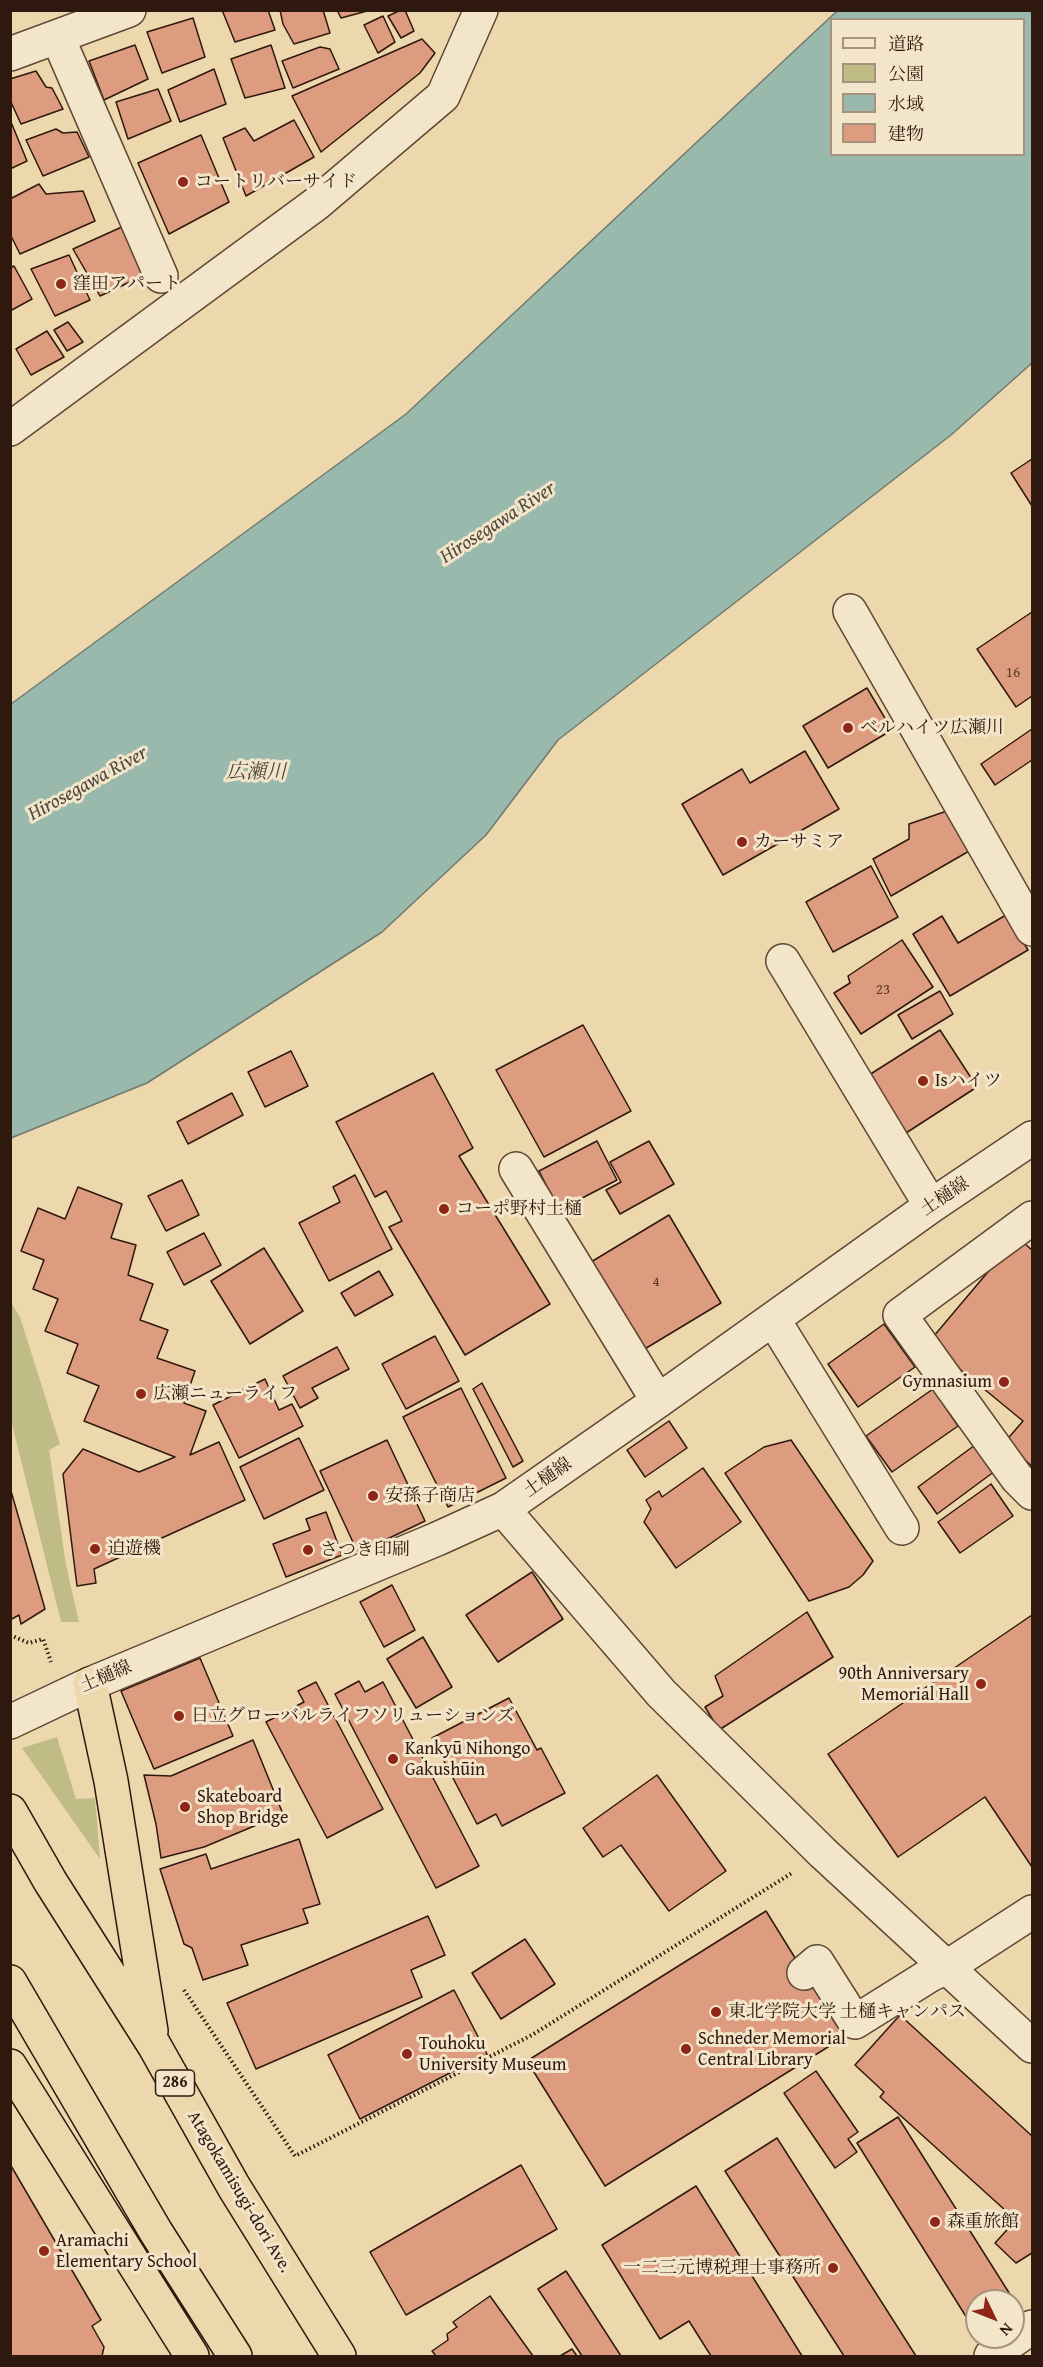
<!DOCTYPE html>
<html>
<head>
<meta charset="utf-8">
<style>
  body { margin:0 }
  #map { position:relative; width:1043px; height:2367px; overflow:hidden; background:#edd7ad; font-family:"Gentium Book Plus","Noto Serif JP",serif }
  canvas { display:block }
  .frame { position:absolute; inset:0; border:12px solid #2f180d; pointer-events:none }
  .legend { position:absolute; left:830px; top:18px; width:195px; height:138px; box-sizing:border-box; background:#f3e5ca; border:2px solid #a5937e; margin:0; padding:8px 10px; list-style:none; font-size:18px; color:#2f180d }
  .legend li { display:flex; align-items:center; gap:12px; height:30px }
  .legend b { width:30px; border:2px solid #a5937e }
  .north { position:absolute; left:965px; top:2289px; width:60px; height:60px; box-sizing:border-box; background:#f3e5ca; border:2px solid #a5937e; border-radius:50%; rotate:133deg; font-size:16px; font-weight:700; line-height:24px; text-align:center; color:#2f180d }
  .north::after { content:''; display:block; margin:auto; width:21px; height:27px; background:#8f2418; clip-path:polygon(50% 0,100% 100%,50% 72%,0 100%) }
</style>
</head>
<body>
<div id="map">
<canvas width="1043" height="2367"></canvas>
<div class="frame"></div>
<ul class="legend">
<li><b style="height:8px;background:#f3e5ca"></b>道路</li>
<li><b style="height:16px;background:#c0bc85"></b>公園</li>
<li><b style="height:16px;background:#99b9ad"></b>水域</li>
<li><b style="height:16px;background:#dd9c7f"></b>建物</li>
</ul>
<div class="north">N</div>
</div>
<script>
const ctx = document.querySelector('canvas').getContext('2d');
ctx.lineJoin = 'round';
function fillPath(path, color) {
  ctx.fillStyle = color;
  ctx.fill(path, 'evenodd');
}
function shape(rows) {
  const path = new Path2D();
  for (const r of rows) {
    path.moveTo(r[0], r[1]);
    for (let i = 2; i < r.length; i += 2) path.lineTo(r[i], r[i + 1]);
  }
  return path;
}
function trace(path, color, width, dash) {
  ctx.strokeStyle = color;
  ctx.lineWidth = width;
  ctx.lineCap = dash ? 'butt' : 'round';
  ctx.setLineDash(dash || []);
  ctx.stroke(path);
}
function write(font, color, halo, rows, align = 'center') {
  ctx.font = font + ' "Gentium Book Plus","Noto Serif JP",serif';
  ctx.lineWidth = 6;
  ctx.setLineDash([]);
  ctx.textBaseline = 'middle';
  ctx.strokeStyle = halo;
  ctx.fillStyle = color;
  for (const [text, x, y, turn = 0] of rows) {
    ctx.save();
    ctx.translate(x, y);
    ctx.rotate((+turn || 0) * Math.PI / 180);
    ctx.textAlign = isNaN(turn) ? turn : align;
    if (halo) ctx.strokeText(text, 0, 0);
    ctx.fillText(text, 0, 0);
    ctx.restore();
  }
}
const green = shape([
  [10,1301,20,1317,60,1444,49,1450,66,1565,79,1622,61,1622,11,1420],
  [57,1737,76,1799,95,1798,100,1859,22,1748]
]);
const water = shape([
  [837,11,1032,11,1032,363,951,435,558,740,486,835,382,932,147,1083,11,1138,11,704,406,414,837,11],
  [832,20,1024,20,1024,154,832,154,832,20]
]);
const building = shape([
  [222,10,268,10,275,30,235,42,222,10],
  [280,10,323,10,330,33,294,44,283,24,280,10],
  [337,10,371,10,341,18,337,10],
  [401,10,405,10,414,31,401,38,388,16,401,10],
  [383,16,395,42,378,53,364,25,383,16],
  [193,18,205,57,162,73,147,32,193,18],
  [422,39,435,53,420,73,321,152,292,96,422,39],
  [135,45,148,79,104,100,89,61,135,45],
  [271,45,285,88,245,98,231,59,271,45],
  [320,47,330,49,339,69,293,88,282,61,320,47],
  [214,69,226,104,180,122,168,90,214,69],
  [36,71,46,87,52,88,63,109,21,124,10,100,10,79,36,71],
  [158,89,171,121,128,139,116,102,158,89],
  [294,120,314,157,246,196,223,138,245,128,254,141,294,120],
  [11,122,27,161,10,169,10,123,11,122],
  [56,129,63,133,77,132,89,157,43,176,26,140,56,129],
  [201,135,229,202,169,234,138,163,201,135],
  [39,184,46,194,83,191,95,221,20,254,10,234,10,199,39,184],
  [124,226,145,275,100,296,73,249,124,226],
  [69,255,90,300,55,316,31,269,69,255],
  [14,266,32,299,10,311,10,268,14,266],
  [68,322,83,342,67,351,54,330,68,322],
  [47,331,64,357,31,375,16,349,47,331],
  [1032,459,1032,506,1011,473,1032,459],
  [1032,612,1032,696,1016,707,977,649,1032,612],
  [867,688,892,730,828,768,803,726,867,688],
  [1032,729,1032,760,995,785,981,764,1032,729],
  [805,751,839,809,723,875,682,804,742,769,750,783,805,751],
  [947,811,971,850,891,896,873,859,909,839,909,824,947,811],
  [871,866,898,917,833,952,806,902,871,866],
  [1006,915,1028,950,950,996,913,934,942,916,958,943,1006,915],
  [902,940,933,987,861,1034,834,993,850,983,848,976,902,940],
  [940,991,953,1014,912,1039,898,1015,940,991],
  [583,1025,631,1111,544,1157,496,1070,583,1025],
  [940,1030,977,1087,906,1133,869,1075,940,1030],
  [291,1051,308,1086,265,1107,248,1072,291,1051],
  [433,1073,473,1148,459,1156,550,1304,465,1355,389,1227,402,1221,386,1191,375,1197,336,1122,433,1073],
  [232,1093,243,1115,188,1144,177,1122,232,1093],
  [597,1141,617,1180,559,1210,539,1171,597,1141],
  [649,1141,674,1184,620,1214,606,1190,621,1182,610,1162,649,1141],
  [355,1175,392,1249,329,1281,299,1223,340,1202,333,1187,355,1175],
  [182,1180,199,1215,166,1231,148,1196,182,1180],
  [78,1187,122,1204,111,1238,136,1245,128,1275,153,1284,140,1320,168,1330,157,1358,195,1371,184,1403,206,1411,190,1455,219,1442,245,1500,94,1569,96,1583,77,1586,63,1474,83,1449,139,1472,175,1457,84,1421,99,1386,67,1373,78,1344,45,1331,58,1299,33,1289,44,1260,21,1251,38,1208,65,1219,78,1187],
  [669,1215,721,1303,643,1350,591,1262,669,1215],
  [1010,1231,1032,1250,1032,1466,1004,1443,1023,1421,928,1343,1009,1247,1010,1231],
  [204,1233,221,1265,184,1285,167,1252,204,1233],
  [264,1248,303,1311,250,1344,211,1281,264,1248],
  [379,1271,393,1295,355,1316,341,1293,379,1271],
  [884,1324,915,1367,858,1407,828,1364,884,1324],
  [435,1336,459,1381,406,1409,382,1364,435,1336],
  [337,1347,349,1369,312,1388,318,1398,300,1408,283,1376,337,1347],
  [265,1379,279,1410,292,1404,303,1426,239,1458,213,1405,265,1379],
  [482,1383,523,1461,513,1467,473,1389,482,1383],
  [461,1388,506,1478,448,1507,403,1417,461,1388],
  [933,1389,958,1426,892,1472,866,1436,933,1389],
  [669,1421,687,1448,645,1477,627,1450,669,1421],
  [299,1438,324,1490,264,1519,240,1467,299,1438],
  [387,1440,425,1521,358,1553,320,1471,387,1440],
  [791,1440,873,1561,863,1575,849,1587,809,1601,725,1473,764,1447,791,1440],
  [975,1445,995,1471,937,1514,918,1487,975,1445],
  [703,1468,741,1522,676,1568,644,1522,651,1509,646,1500,659,1491,662,1497,703,1468],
  [991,1484,1013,1516,960,1553,938,1522,991,1484],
  [11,1491,45,1609,21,1624,19,1615,10,1620,11,1491],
  [326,1512,342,1555,286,1577,273,1544,310,1530,306,1519,326,1512],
  [532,1572,563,1619,498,1662,466,1615,532,1572],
  [392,1585,415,1630,384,1647,360,1602,392,1585],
  [807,1612,833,1657,719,1730,705,1707,723,1696,715,1676,807,1612],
  [1032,1615,1032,1867,985,1797,898,1857,828,1754,1032,1615],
  [423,1637,452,1687,416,1708,387,1659,423,1637],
  [200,1658,233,1736,154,1769,121,1691,200,1658],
  [359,1681,365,1692,383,1682,479,1866,436,1888,335,1694,359,1681],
  [316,1682,383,1809,327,1838,266,1722,304,1702,298,1691,316,1682],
  [509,1698,537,1750,541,1748,565,1793,502,1826,496,1814,477,1824,432,1738,509,1698],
  [253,1740,283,1814,204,1847,161,1858,156,1824,144,1775,171,1776,253,1740],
  [657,1775,726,1871,669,1911,621,1845,603,1857,583,1828,657,1775],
  [299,1839,320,1904,303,1909,308,1923,241,1945,248,1965,203,1980,192,1948,184,1944,160,1869,206,1854,211,1869,299,1839],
  [766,1911,844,2037,605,2186,527,2061,766,1911],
  [428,1916,445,1955,411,1970,422,1997,256,2069,227,2003,428,1916],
  [525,1939,555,1984,501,2019,472,1973,525,1939],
  [454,1990,487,2054,360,2119,328,2055,454,1990],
  [900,2015,1032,2136,1032,2253,1016,2263,995,2243,1016,2220,880,2097,884,2092,855,2065,900,2015],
  [816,2071,858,2132,848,2139,857,2152,835,2168,784,2093,816,2071],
  [898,2117,1018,2307,1013,2310,1013,2301,977,2301,977,2334,857,2143,898,2117],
  [777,2138,916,2356,844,2356,725,2171,777,2138],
  [10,2164,101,2320,92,2326,104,2347,102,2356,10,2356,10,2164],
  [521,2165,557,2229,406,2315,370,2252,521,2165],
  [696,2186,802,2356,711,2356,689,2321,660,2339,602,2245,696,2186],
  [566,2271,621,2356,582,2356,538,2289,566,2271],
  [490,2296,533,2356,436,2356,432,2351,448,2340,447,2334,457,2327,453,2322,490,2296],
  [572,2349,577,2356,560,2356,572,2349]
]);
const path = shape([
  [10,1635,29,1643,43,1639,51,1662],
  [184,1990,295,2156,532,2035,792,1873]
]);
const minor = shape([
  [58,38,161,276],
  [10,54,129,10],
  [10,429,316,204,443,96,481,10],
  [850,611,1032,929],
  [783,961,931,1206],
  [516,1169,658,1401],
  [1032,1218,900,1315,1017,1478,1032,1493],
  [773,1319,902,1528],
  [503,1509,661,1693,823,1853,1032,2046],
  [10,1722,90,1684,437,1539,503,1509,658,1401,931,1206,1032,1138],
  [804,1973,817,1962,855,2022,930,1975,947,1967,1032,1912],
  [991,2356,1032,2327]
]);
const highway = shape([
  [90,1684,111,1781,151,2031],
  [10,1811,50,1881,154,2045,234,2187,339,2356],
  [10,1982,156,2232,235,2356],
  [10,2066,192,2356]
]);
const markers = [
  [183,182,6,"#8f2418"],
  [61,284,6,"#8f2418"],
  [848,728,6,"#8f2418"],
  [742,842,6,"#8f2418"],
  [923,1081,6,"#8f2418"],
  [444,1209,6,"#8f2418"],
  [1004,1382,6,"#8f2418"],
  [141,1394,6,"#8f2418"],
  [373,1496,6,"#8f2418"],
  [95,1549,6,"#8f2418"],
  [308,1550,6,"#8f2418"],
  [981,1684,6,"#8f2418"],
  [179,1716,6,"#8f2418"],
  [393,1759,6,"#8f2418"],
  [185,1807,6,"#8f2418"],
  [716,2012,6,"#8f2418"],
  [686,2049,6,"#8f2418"],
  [407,2054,6,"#8f2418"],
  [935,2222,6,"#8f2418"],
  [44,2251,6,"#8f2418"],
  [833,2268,6,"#8f2418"]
];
const numberNames = [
  ["16",1013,673],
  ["23",883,990],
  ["4",656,1282]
];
const shields = [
  [175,2083,39]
];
const shieldNames = [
  ["286",175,2083]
];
const poiNames = [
  ["コートリバーサイド",195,182],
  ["窪田アパート",73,284],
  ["ベルハイツ広瀬川",860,728],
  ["カーサミア",754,842],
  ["Isハイツ",935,1081],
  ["コーポ野村土樋",456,1209],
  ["Gymnasium",992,1382,"right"],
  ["広瀬ニューライフ",153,1394],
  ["安孫子商店",385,1496],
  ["迫遊機",107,1549],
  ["さつき印刷",320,1550],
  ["90th Anniversary",969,1674,"right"],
  ["Memorial Hall",969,1695,"right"],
  ["日立グローバルライフソリューションズ",191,1716],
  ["Kankyū Nihongo",405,1749],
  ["Gakushūin",405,1770],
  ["Skateboard",197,1797],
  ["Shop Bridge",197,1818],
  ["東北学院大学 土樋キャンパス",728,2012],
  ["Schneder Memorial",698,2039],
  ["Central Library",698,2060],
  ["Touhoku",419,2044],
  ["University Museum",419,2065],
  ["森重旅館",947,2222],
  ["Aramachi",56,2241],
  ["Elementary School",56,2262],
  ["一二三元博税理士事務所",821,2268,"right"]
];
const streetNames = [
  ["土樋線",945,1197,-34],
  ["土樋線",548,1478,-35],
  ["土樋線",106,1677,-23],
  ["Atagokamisugi-dori Ave.",239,2192,59]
];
const waterNames = [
  ["Hirosegawa River",498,523,-33],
  ["広瀬川",256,773],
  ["Hirosegawa River",88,784,-29]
];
fillPath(green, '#c0bc85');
fillPath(water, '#99b9ad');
trace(water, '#6f796d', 1.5);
fillPath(building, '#dd9c7f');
trace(building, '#2f180d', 1.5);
trace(minor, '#5e4835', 36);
trace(highway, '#2f180d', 36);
trace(path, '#2f180d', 4, [1.5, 3]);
trace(minor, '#f3e5ca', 33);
trace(highway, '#edd7ad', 33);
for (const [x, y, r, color] of markers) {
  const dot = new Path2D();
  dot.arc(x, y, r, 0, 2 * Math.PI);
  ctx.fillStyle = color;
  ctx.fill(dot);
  trace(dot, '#f3e5ca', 2);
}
write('15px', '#5a392a', null, numberNames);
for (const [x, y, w] of shields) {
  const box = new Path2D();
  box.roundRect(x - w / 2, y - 13, w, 26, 4.5);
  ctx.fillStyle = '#f3e5ca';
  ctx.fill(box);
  trace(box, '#2f180d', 1.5);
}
write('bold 16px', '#2f180d', null, shieldNames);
write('18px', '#2f180d', '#f3e5ca', poiNames, 'left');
write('18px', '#2f180d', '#f3e5ca', streetNames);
write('italic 20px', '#4f483d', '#f3e5ca', waterNames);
</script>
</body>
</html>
